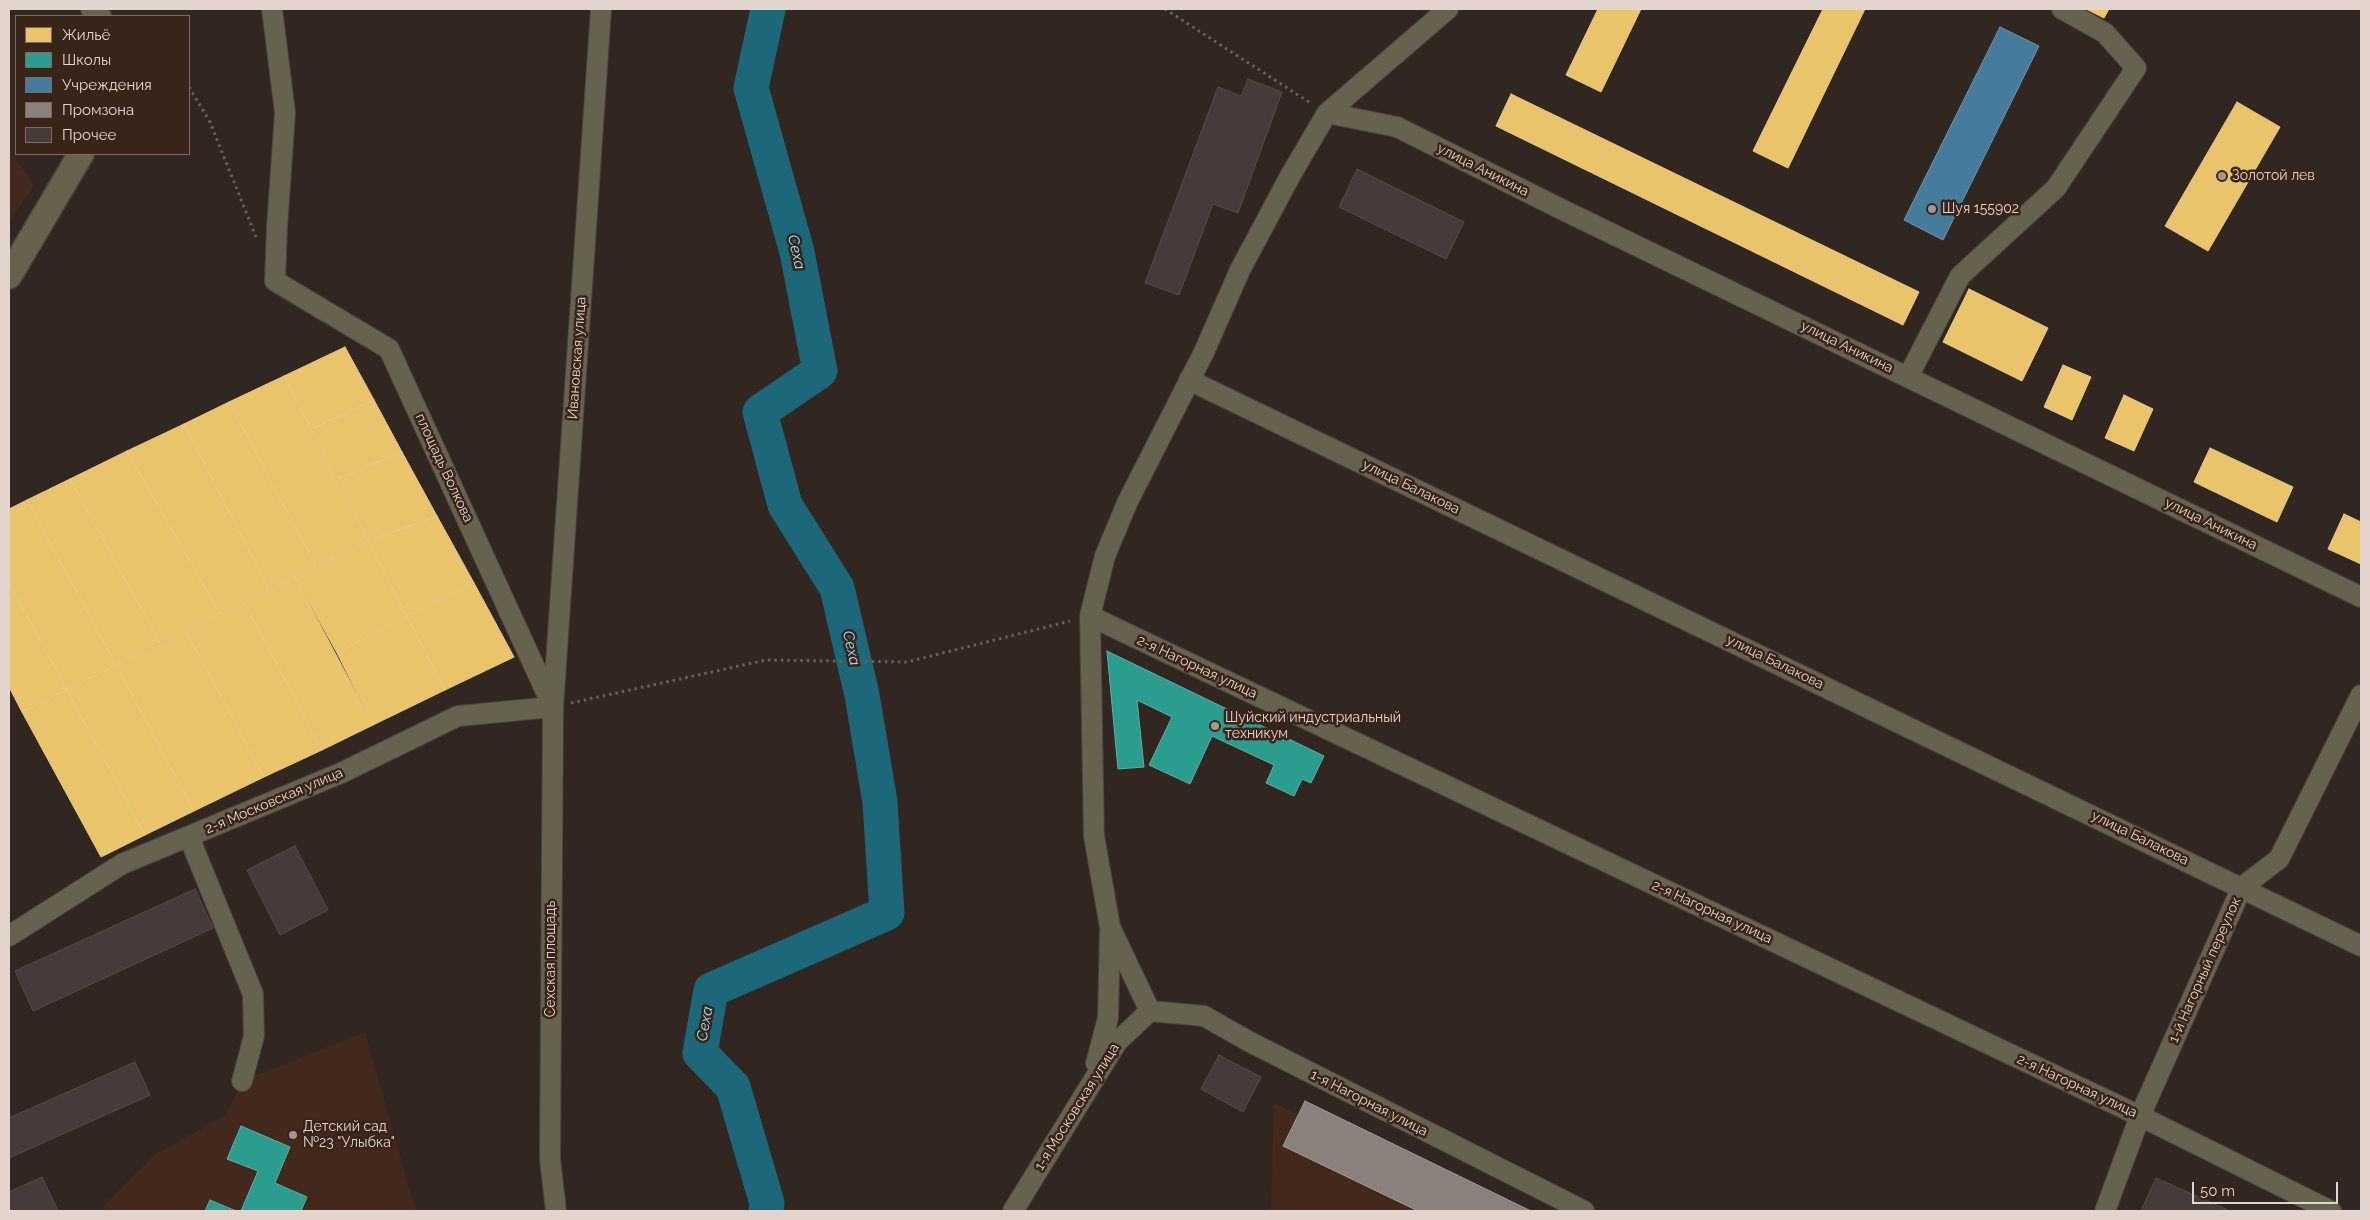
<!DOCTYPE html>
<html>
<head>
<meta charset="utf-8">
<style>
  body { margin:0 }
  #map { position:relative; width:2370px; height:1220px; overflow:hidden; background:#322620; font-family:Raleway,sans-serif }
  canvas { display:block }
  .frame { position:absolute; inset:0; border:10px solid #e3d4cd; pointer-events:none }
  .legend { position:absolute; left:15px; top:15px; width:175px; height:140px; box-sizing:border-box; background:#392419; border:1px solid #7d6a61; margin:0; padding:6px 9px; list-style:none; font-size:15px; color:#e3d4cd }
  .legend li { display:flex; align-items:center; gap:10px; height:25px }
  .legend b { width:25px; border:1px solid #7d6a61 }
  .scale { position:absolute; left:2192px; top:1182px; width:146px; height:22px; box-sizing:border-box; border:2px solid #e3d4cd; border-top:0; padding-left:6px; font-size:15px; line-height:18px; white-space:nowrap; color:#e3d4cd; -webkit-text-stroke:4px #392419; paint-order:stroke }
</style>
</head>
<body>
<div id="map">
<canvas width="2370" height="1220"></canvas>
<div class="frame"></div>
<ul class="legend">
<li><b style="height:14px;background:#e9c46a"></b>Жильё</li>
<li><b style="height:14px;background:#2a9d8f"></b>Школы</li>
<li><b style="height:14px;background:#457b9d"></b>Учреждения</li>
<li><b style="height:14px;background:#8a817c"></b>Промзона</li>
<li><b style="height:14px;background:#463b38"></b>Прочее</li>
</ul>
<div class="scale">50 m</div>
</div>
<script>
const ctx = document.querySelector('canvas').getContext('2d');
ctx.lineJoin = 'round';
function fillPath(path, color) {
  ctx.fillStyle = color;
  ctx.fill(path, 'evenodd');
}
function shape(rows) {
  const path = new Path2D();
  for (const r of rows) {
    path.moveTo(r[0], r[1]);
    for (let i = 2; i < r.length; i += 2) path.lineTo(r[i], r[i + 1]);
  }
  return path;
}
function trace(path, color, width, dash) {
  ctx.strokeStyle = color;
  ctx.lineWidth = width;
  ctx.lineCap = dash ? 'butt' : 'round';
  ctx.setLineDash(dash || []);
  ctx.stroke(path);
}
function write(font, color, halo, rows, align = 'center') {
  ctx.font = font + ' Raleway,sans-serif';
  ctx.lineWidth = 5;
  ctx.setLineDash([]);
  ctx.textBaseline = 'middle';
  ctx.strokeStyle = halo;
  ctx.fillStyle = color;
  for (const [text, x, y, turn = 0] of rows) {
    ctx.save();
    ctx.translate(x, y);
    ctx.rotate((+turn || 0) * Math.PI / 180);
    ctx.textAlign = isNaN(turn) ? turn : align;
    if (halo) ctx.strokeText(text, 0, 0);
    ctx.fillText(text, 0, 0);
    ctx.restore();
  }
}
const built = shape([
  [9,150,34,186,9,221],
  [365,1032,416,1211,106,1211,103,1206,156,1154,226,1115,242,1081],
  [1274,1103,1488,1211,1271,1211]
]);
const homes = shape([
  [1598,9,1641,9,1601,92,1566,75,1598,9],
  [1823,9,1865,9,1788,168,1753,151,1823,9],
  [2086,9,2109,9,2104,18,2086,9],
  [1511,94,1919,292,1903,325,1496,126,1511,94],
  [2237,102,2280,127,2208,251,2165,226,2237,102],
  [1969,289,2048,328,2022,381,1943,342,1969,289],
  [345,347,374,400,311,429,284,376,345,347],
  [2063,365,2091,377,2072,420,2044,407,2063,365],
  [284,376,368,541,316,566,229,402,284,376],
  [2124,395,2153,409,2134,451,2105,438,2124,395],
  [374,400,402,452,337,479,311,429,374,400],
  [229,402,316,566,269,590,184,424,229,402],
  [184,424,269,590,220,614,127,451,184,424],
  [2210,448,2293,487,2277,522,2194,482,2210,448],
  [127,451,220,614,160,643,70,479,127,451],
  [402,452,437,516,368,541,337,479,402,452],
  [70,479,160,643,116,665,27,500,70,479],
  [27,500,116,665,67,690,9,582,9,509,27,500],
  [2344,514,2361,522,2361,564,2328,549,2344,514],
  [437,516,474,583,407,616,368,541,437,516],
  [368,541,407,616,337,653,295,577,368,541],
  [295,577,373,725,322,750,244,602,295,577],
  [9,582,67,690,22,712,9,687,9,582],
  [474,583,514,657,445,690,407,616,474,583],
  [244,602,322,750,264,777,186,631,244,602],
  [407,616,445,690,373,725,337,653,407,616],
  [186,631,264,777,194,811,116,665,186,631],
  [116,665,194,811,145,835,67,690,116,665],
  [67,690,145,835,101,857,22,712,67,690]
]);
const schools = shape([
  [1107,651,1324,756,1311,783,1302,779,1294,796,1266,783,1274,765,1212,736,1190,784,1149,765,1172,717,1137,700,1144,767,1118,769,1107,651],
  [241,1126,290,1147,275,1183,307,1197,301,1211,241,1211,258,1171,227,1159,241,1126],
  [210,1200,236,1211,205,1211,210,1200]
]);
const public = shape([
  [2000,27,2039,46,1943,240,1904,220,2000,27]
]);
const industry = shape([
  [1305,1101,1531,1211,1418,1211,1283,1146,1305,1101]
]);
const river = shape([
  [766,1211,767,1203,733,1087,700,1053,711,990,887,913,880,802,862,695,837,588,785,505,760,412,820,371,797,252,751,88,768,9]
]);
const building = shape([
  [1248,79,1282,92,1238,213,1213,204,1179,295,1145,283,1218,87,1241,96,1248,79],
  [1357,169,1464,222,1446,259,1339,207,1357,169],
  [295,846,328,910,280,935,247,870,295,846],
  [195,889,213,928,33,1011,15,971,195,889],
  [1219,1055,1261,1077,1243,1112,1201,1089,1219,1055],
  [135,1062,150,1095,9,1158,9,1118,135,1062],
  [42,1177,58,1211,9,1211,9,1192,42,1177],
  [2156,1178,2230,1211,2141,1211,2156,1178]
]);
const path = shape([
  [1165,9,1312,104],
  [189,87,210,122,256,237],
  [571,703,766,660,907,662,1070,621]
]);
const minor = shape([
  [272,9,285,113,277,227,275,281,389,349,552,705],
  [1327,113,1397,127,1565,211,2361,597],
  [1908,377,1960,276,2056,188,2136,68,2105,33,2062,9],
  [1189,380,2361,946],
  [1090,616,2140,1116,2331,1211],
  [189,837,253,994,254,1036,242,1081],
  [9,936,122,864,341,773,458,716,553,707],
  [1150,1011,1110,927,1094,836,1090,616,1105,556,1128,501,1204,352,1240,270,1289,178,1327,113,1448,9],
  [1150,1011,1204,1016,1250,1042,1584,1211],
  [1096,1063,1108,1018,1110,932],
  [556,1211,550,1159,553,707,601,9],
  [1013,1211,1117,1042,1150,1011],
  [2105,1211,2140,1116,2242,887,2279,859,2361,695]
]);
const major = shape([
  [94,9,98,16],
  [9,276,81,154]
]);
const markers = [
  [2222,176,5,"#a59790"],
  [1932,209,5,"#a59790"],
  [1215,726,5,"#a59790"],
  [293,1135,5,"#a59790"]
];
const streetNames = [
  ["улица Аникина",1483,170,27],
  ["улица Аникина",1847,347,26],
  ["Ивановская улица",577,358,-86],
  ["площадь Волкова",444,468,65],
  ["улица Балакова",1411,487,26],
  ["улица Аникина",2211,524,26],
  ["улица Балакова",1775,662,26],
  ["2-я Нагорная улица",1197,667,25],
  ["2-я Московская улица",274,801,-23],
  ["улица Балакова",2140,838,26],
  ["2-я Нагорная улица",1712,912,25],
  ["Сехская площадь",551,959,-90],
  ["1-й Нагорный переулок",2205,970,-66],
  ["2-я Нагорная улица",2077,1086,25],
  ["1-я Нагорная улица",1369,1103,27],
  ["1-я Московская улица",1077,1107,-58]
];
const poiNames = [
  ["Золотой лев",2232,176],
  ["Шуя 155902",1942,209],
  ["Шуйский индустриальный",1225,718],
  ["техникум",1225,734],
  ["Детский сад",303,1127],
  ["№23 \"Улыбка\"",303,1143]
];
const waterNames = [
  ["Сеха",796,252,77],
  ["Сеха",851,648,77],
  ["Сеха",705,1024,-80]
];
fillPath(built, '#43291d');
fillPath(homes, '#e9c46a');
trace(homes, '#e7c988', 1);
fillPath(schools, '#2a9d8f');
trace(schools, '#62aea2', 1);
fillPath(public, '#457b9d');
trace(public, '#7496ab', 1);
fillPath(industry, '#8a817c');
trace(industry, '#a59a94', 1);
trace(river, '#1c6779', 35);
fillPath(building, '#463b38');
trace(building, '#584c49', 1);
trace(minor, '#4d433d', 22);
trace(major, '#4d433d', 28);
trace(path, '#686257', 3, [2.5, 4]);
trace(minor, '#676250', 20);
trace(major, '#68614e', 25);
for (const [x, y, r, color] of markers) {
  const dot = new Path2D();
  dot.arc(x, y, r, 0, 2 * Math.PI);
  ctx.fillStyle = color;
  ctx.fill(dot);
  trace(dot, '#392419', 2);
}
write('14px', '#e3d4cd', '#392419', streetNames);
write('14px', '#e3d4cd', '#392419', poiNames, 'left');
write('italic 15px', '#98e2f9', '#392419', waterNames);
</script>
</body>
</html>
